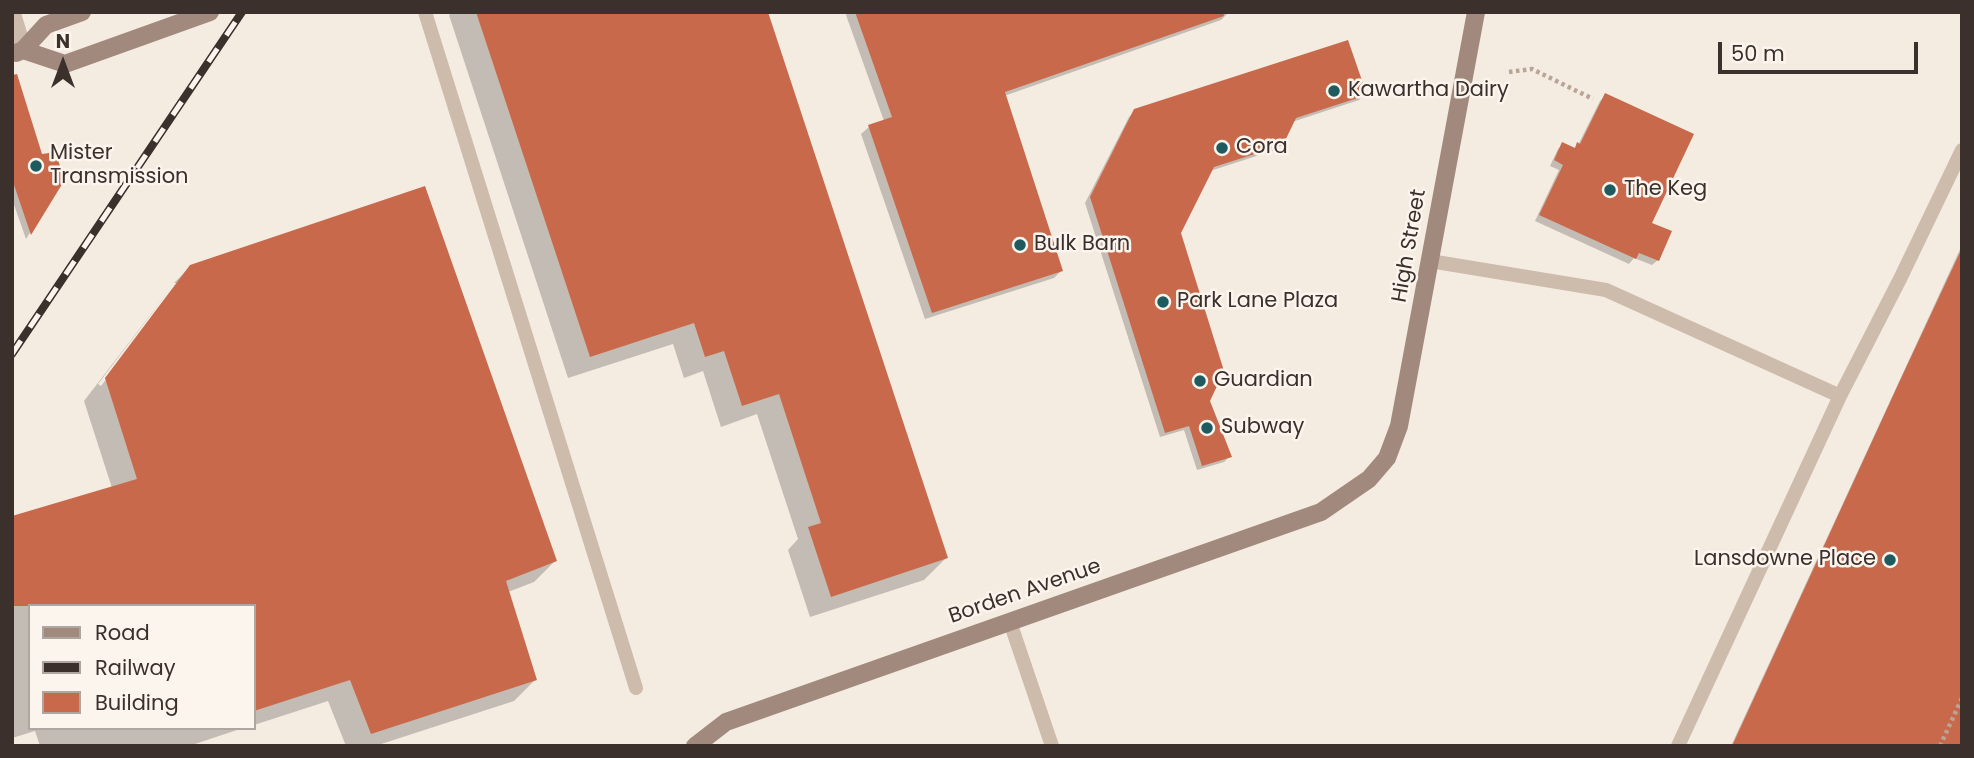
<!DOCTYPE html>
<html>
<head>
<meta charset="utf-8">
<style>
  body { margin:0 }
  #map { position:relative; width:1974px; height:758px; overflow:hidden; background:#f4ebe1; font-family:Poppins,sans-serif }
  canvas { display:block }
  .frame { position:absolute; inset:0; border:14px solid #3b302b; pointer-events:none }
  .legend { position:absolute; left:28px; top:604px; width:228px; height:126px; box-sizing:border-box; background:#fbf5ee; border:2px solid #aea6a0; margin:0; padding:9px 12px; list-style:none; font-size:21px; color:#3b302b }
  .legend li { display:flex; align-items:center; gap:14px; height:35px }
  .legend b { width:35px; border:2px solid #aea6a0 }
  .north { position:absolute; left:28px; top:28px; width:70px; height:70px; -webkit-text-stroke:5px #fbf5ee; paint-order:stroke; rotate:0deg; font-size:19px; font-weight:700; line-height:28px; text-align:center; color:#3b302b }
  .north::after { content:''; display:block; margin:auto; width:24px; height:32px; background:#3b302b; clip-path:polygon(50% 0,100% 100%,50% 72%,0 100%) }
  .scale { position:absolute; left:1718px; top:42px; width:200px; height:32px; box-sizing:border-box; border:4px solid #3b302b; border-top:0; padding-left:9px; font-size:21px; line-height:24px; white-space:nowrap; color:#3b302b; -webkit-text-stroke:5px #fbf5ee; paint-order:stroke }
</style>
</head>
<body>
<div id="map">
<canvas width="1974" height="758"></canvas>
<div class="frame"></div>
<ul class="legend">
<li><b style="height:9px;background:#a18a7d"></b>Road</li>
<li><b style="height:9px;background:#3b302b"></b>Railway</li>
<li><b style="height:19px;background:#c8694b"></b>Building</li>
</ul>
<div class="north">N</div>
<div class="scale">50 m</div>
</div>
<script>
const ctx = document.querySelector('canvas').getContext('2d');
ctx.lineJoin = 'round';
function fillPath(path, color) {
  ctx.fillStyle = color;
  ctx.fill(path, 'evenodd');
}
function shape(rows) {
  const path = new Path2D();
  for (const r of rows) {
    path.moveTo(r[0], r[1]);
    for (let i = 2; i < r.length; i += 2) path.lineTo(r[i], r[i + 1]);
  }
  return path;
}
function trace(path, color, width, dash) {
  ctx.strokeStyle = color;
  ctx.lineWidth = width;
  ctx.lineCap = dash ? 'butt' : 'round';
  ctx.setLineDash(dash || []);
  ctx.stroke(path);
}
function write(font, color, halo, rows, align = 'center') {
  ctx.font = font + ' Poppins,sans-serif';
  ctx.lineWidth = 5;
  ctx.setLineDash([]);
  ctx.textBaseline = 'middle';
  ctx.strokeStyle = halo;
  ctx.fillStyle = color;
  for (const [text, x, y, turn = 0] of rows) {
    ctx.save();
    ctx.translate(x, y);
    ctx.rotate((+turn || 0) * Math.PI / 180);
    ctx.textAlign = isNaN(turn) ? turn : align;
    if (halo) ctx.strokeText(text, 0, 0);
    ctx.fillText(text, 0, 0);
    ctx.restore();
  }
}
const shadow = shape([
  [452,12,766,12,946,558,924,580,810,617,788,550,798,539,757,414,721,427,703,371,684,378,673,344,568,378,449,15],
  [848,12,1228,12,1228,13,1221,20,1004,96,1061,271,1054,278,925,319,861,134,869,127,884,121,846,15],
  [1365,95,1359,100,1292,122,1281,144,1275,150,1210,171,1179,233,1209,401,1230,456,1224,462,1197,470,1184,430,1160,437,1085,203,1129,117,1135,111],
  [1606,95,1658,260,1652,265,1634,258,1629,264,1535,221,1559,170,1550,166,1558,149,1563,144,1573,149,1578,145,1600,101],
  [12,113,41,156,62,181,26,239,12,199],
  [1962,245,1962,746,1731,746],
  [191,266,555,561,534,582,508,592,535,680,514,701,375,746,346,746,328,701,254,725,254,606,30,606,30,728,243,728,189,746,40,746,35,731,12,738,12,518,112,488,84,401,174,284,98,384,101,386,179,283,174,283]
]);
const building = shape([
  [476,12,768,12,948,558,831,597,808,527,821,523,779,394,742,406,724,351,705,357,694,323,590,357],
  [855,12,1223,12,1224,16,1005,92,1063,271,932,313,868,125,892,117],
  [1348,40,1367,95,1296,118,1283,145,1214,167,1181,233,1224,371,1210,401,1232,457,1202,466,1189,426,1165,433,1090,197,1134,109],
  [17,74,42,154,56,152,64,181,31,235,12,179,12,75],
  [1605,93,1694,134,1652,223,1672,231,1659,261,1639,253,1636,259,1539,215,1563,165,1554,160,1562,142,1575,148,1577,142,1580,144],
  [425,186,557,561,506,581,537,680,371,734,350,680,254,711,254,606,12,606,12,516,137,479,105,378,190,265],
  [1962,248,1962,746,1732,746,1903,374]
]);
const path = shape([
  [1509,72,1532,69,1593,99],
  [1940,746,1962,698]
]);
const lane = shape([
  [425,12,636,688],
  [1430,261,1606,290,1840,396,1678,746],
  [1840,396,1900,279,1962,150],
  [1010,622,1052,746]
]);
const street = shape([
  [12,14,23,50]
]);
const secondary = shape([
  [23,50,65,64,210,12],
  [16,53,23,50,46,25,82,12],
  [695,746,726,722,1321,512,1369,479,1387,458,1399,426,1476,12]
]);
const rail = shape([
  [12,354,242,12]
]);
const markers = [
  [1334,91,7,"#1f5a5e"],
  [1222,148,7,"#1f5a5e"],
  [36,166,7,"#1f5a5e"],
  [1610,190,7,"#1f5a5e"],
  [1020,245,7,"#1f5a5e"],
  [1163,302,7,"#1f5a5e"],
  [1200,381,7,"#1f5a5e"],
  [1207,428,7,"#1f5a5e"],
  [1890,560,7,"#1f5a5e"]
];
const poiNames = [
  ["Kawartha Dairy",1348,91],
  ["Cora",1236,148],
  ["Mister",50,154],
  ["Transmission",50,178],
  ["The Keg",1624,190],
  ["Bulk Barn",1034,245],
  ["Park Lane Plaza",1177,302],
  ["Guardian",1214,381],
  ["Subway",1221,428],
  ["Lansdowne Place",1876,560,"right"]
];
const streetNames = [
  ["High Street",1410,246,-80],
  ["Borden Avenue",1025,592,-19]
];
fillPath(shadow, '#0003');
fillPath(building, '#c8694b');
trace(path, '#b9a596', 4.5, [3.5, 3.5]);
trace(lane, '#cdbbac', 14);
trace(street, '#cdbbac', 18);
trace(secondary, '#a18a7d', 18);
trace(rail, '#3b302b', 8);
trace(rail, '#fbf5ee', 5, [16]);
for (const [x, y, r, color] of markers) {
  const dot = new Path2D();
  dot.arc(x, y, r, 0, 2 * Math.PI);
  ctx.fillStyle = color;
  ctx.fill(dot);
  trace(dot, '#fbf5ee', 2.5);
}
write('21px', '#3b302b', '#fbf5ee', poiNames, 'left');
write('21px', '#3b302b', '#fbf5ee', streetNames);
</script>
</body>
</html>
